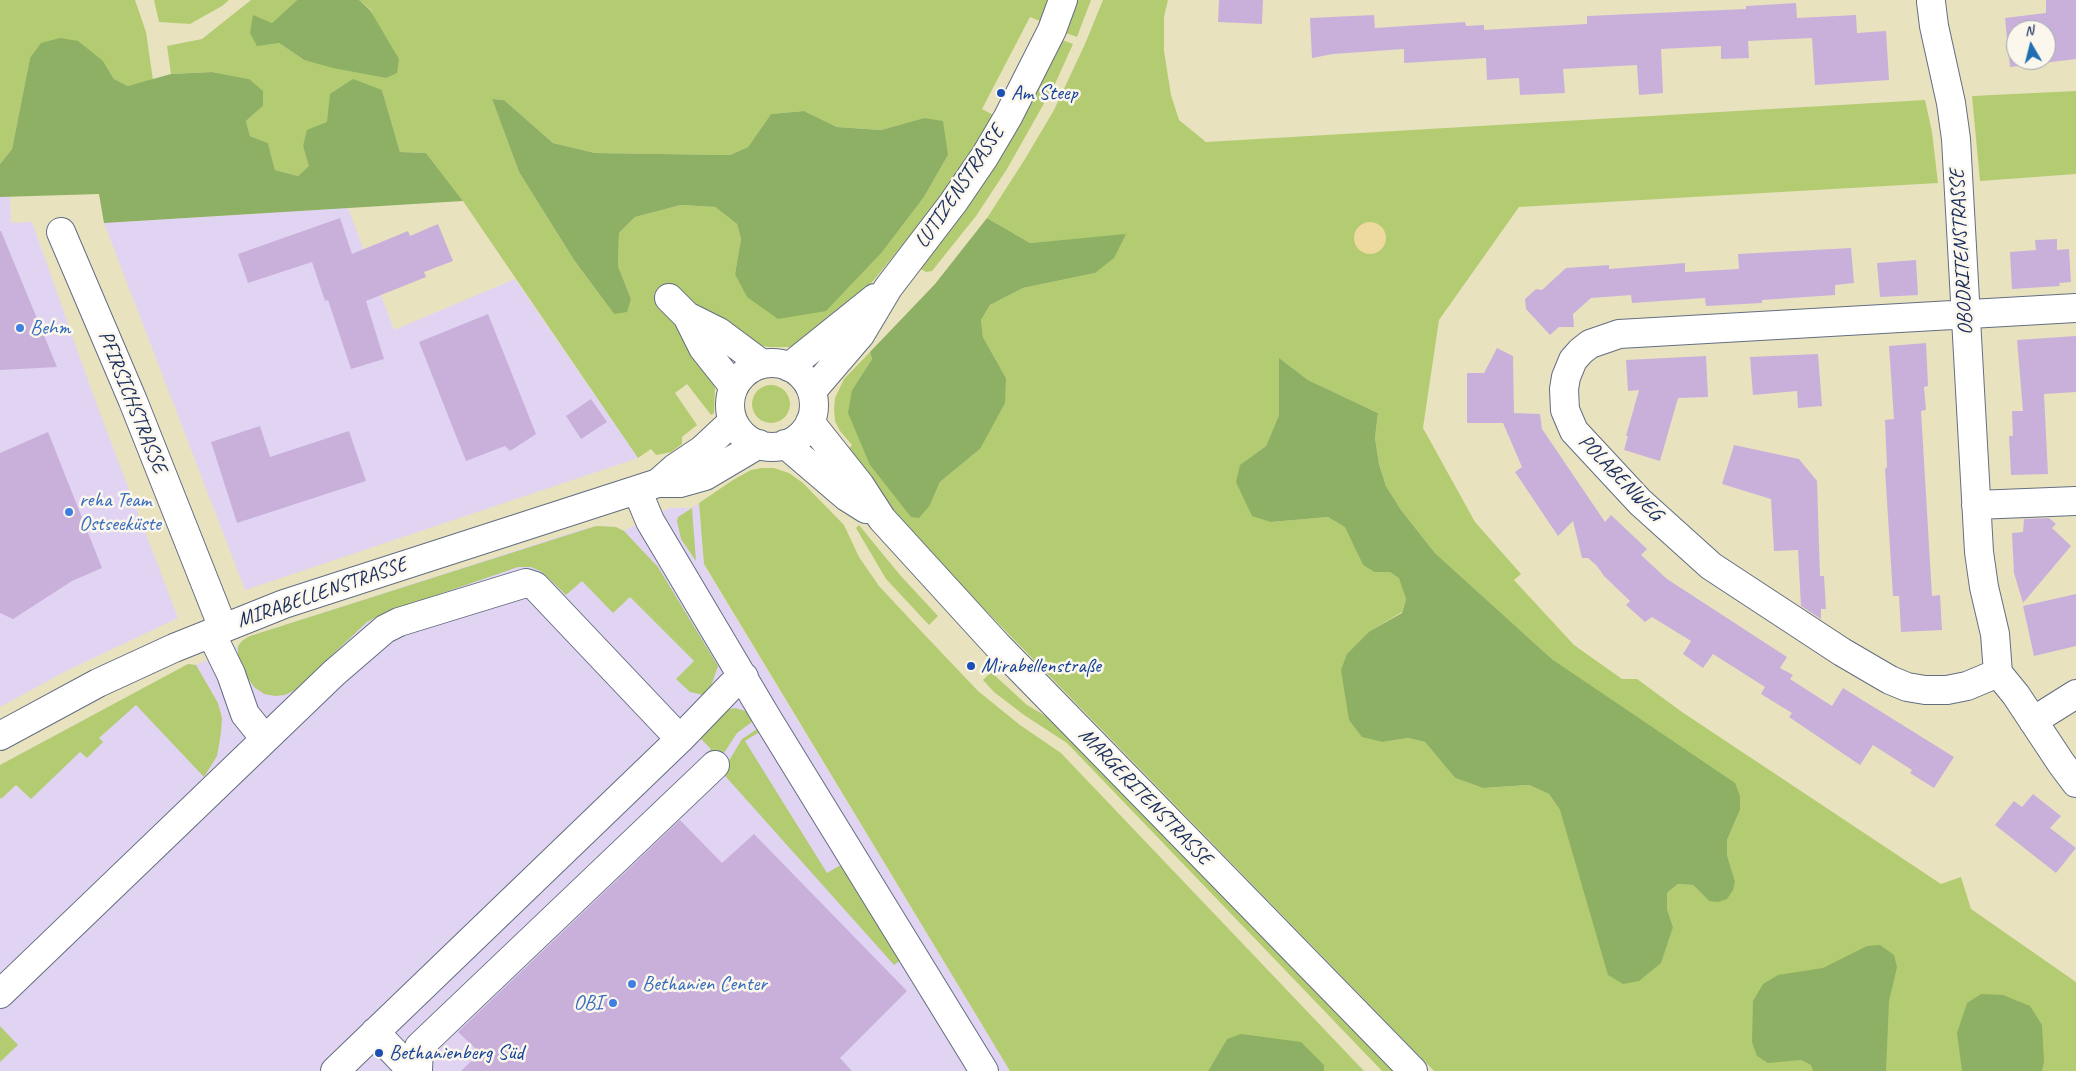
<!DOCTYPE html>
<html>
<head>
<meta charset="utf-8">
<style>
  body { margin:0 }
  #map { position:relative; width:2076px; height:1071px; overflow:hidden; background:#e9e2bf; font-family:Caveat,sans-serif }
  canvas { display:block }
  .north { position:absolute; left:2006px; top:20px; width:50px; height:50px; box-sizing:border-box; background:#fbf7ec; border:1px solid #a1a7b3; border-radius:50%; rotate:352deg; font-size:14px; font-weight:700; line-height:20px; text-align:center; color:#1b2f5e }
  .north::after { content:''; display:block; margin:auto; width:18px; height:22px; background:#1f6fb2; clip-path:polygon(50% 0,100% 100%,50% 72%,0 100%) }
</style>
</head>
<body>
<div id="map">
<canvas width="2076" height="1071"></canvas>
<div class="north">N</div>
</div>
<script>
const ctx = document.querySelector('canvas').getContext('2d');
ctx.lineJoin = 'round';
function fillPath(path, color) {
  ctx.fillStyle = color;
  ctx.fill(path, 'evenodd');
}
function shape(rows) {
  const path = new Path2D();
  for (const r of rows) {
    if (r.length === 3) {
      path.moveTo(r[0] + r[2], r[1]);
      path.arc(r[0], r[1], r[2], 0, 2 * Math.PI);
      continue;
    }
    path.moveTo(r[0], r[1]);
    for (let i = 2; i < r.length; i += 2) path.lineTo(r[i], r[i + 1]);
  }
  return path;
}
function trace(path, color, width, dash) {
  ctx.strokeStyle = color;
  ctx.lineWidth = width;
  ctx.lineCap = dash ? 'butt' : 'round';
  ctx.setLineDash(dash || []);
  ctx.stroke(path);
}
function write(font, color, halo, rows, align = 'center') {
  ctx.font = font + ' Caveat,sans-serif';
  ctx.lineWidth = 5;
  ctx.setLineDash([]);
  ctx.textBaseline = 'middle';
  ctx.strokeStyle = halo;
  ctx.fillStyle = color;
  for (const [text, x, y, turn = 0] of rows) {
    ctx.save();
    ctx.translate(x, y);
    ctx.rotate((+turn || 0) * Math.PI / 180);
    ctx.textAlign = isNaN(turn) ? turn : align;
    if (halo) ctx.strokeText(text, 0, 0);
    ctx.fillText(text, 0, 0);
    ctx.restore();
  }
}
const built = shape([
  [10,196,11,223,32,222,95,400,178,618,68,670,0,707,0,197],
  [348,208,394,330,515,279,638,458,245,590,104,223],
  [699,503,704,565,1010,1071,0,1071,0,765,188,664,196,665,238,646,243,640,250,636,583,529,607,526,624,531,669,508,692,508]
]);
const green = shape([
  [0,0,135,0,146,32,153,80,128,86,114,79,103,61,30,58,12,149,0,164],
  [154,0,229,0,222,6,190,24,159,22],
  [251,0,297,0,272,23,253,16,279,43,304,60,386,78,371,10,359,0,1048,0,1040,21,1030,17,982,109,993,115,946,191,860,297,794,347,768,347,750,343,722,327,712,377,715,388,714,413,711,415,687,384,675,393,697,425,682,437,682,444,671,452,656,455,651,449,638,458,463,201,426,153,400,152,382,90,328,122,303,146,310,166,298,176,275,170,268,143,250,136,246,121,263,106,249,79,212,72,171,74,167,46,202,39],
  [492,99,504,100,553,143,595,153,730,155,748,147,771,114,804,111,837,127,881,130,924,118,948,155,924,197,883,251,735,274,741,239,737,224,715,207,681,205,635,217,619,233,618,266,631,299,614,314,574,260,519,172],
  [1078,0,1091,0,1077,37,1066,33],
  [1103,0,1168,0,1164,17,1164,51,1171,95,1179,120,1206,142,1925,100,1932,132,1938,183,1519,207,1439,320,1423,428,1475,522,1521,574,1514,580,1574,645,1622,679,1637,679,1682,712,1941,884,1961,877,1971,909,2076,982,2076,1071,1434,1071,885,507,845,453,852,445,840,431,835,421,834,409,835,398,844,379,870,352,872,359,852,390,930,505,940,482,980,449,1006,378,983,337,981,320,990,305,1023,288,1095,273,1125,235,1030,243,987,218,1025,159,1054,110,1085,44],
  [1280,359,1308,380,1378,413,1375,438,1379,464,1386,486,1401,510,1435,553,1553,660,1740,810,1727,840,1727,855,1735,881,1709,901,1693,885,1678,884,1666,894,1667,909,1673,927,1560,810,1549,794,1529,785,1483,788,1455,778,1425,742,1408,738,1383,742,1370,631,1402,612,1406,599,1400,578,1390,572,1374,572,1363,565,1346,527,1328,517,1271,522,1241,465,1266,446,1279,415],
  [1062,40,1073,44,1055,84,1007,169,976,216,932,271,926,272,919,268],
  [2076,91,2076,174,1980,181,1972,96],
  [771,404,19],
  [762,468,774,468,789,473,803,483,844,525,859,557,879,586,920,630,978,691,1020,725,1061,753,1364,1071,1324,1071,1324,1065,1227,1039,1208,1071,1010,1071,704,564,699,503,733,480,751,470],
  [692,508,696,561,681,539,677,521,678,517],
  [859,525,900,575,938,616,929,625,886,579,856,528],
  [596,526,616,527,624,531,658,567,718,666,711,686,703,695,690,692,676,679,694,661,630,597,613,613,582,581,566,595,542,572,531,567,518,567,382,614,367,622,295,690,285,695,275,696,264,694,254,687,244,672,238,656,238,646,243,640,250,636],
  [188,664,196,665,218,703,222,718,221,733,217,756,204,777,136,705,99,738,103,742,87,758,80,752,31,799,16,785,1,799,0,797,0,765],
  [991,672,1027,705,1056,722,1397,1071,1382,1071,1067,743,1024,715,994,692,983,680],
  [735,708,749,712,753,719,752,722,737,733,724,753,713,763,663,797,711,749,697,735,726,710],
  [757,729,761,731,745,741,827,873,844,863,902,959,894,965,719,769,730,759,742,739],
  [0,1026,18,1045,0,1062]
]);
const forest = shape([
  [297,0,359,0,370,10,399,59,397,73,386,78,333,68,304,60,279,43,257,46,250,33,253,15,272,23],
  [60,38,78,41,103,61,114,79,128,86,171,74,212,72,249,79,263,91,263,106,246,121,250,136,268,143,275,170,298,176,309,166,303,146,307,130,327,122,330,94,353,79,382,90,400,152,426,153,463,201,104,223,99,194,0,197,0,164,12,149,30,58,41,43],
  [492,99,504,100,553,143,595,153,730,155,748,147,771,114,804,111,837,127,881,130,924,118,943,121,948,155,924,197,883,251,826,311,778,319,747,297,735,274,741,239,737,224,715,207,681,205,635,217,619,233,618,266,631,299,627,312,614,314,574,260,519,172],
  [987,218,1030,243,1126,234,1114,258,1095,273,1023,288,990,305,981,320,983,337,1006,378,1005,403,980,449,940,482,930,505,919,518,911,517,870,465,848,413,852,390,872,359,870,352,935,284],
  [1279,358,1308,380,1378,413,1375,438,1379,464,1386,486,1401,510,1435,553,1553,660,1735,783,1740,796,1740,810,1727,840,1727,855,1735,881,1733,890,1727,899,1718,902,1709,901,1693,885,1678,884,1667,893,1667,909,1673,927,1661,963,1639,981,1623,984,1608,975,1560,810,1549,794,1529,785,1483,788,1455,778,1425,742,1408,738,1383,742,1362,737,1349,720,1341,670,1347,654,1370,631,1402,613,1406,599,1399,578,1390,572,1374,572,1363,565,1345,527,1328,517,1271,522,1252,516,1236,482,1240,465,1266,446,1279,415],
  [1880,945,1894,955,1897,967,1889,1001,1886,1071,1813,1071,1811,1065,1801,1060,1768,1063,1757,1056,1752,1042,1753,1001,1763,984,1778,975,1823,968,1867,946],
  [1981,994,2003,995,2030,1006,2042,1025,2044,1062,2042,1071,1962,1071,1957,1033,1967,1003],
  [1241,1034,1301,1042,1324,1065,1324,1071,1208,1071,1227,1039]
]);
const sand = shape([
  [1370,238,16]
]);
const building = shape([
  [1219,0,1263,0,1262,24,1218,22],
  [2046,0,2076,0,2076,59,2010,67,2005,18,2046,13],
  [2016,30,2046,30,2046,60,2016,60],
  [1796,3,1797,18,1856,15,1857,33,1886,31,1889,80,1815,85,1812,38,1748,41,1749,58,1721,59,1721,46,1661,49,1663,93,1639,95,1637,65,1563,69,1565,93,1520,95,1519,78,1487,80,1486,58,1404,63,1404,49,1333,54,1312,58,1310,18,1374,15,1375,28,1465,22,1466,26,1484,25,1484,30,1587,24,1587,16,1746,9,1746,6],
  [340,218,352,254,408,231,410,236,438,224,453,261,424,272,426,277,366,301,384,359,351,369,328,300,325,301,312,262,248,283,238,254],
  [0,231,1,231,57,367,0,370],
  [2057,239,2057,250,2069,249,2071,282,2059,283,2060,286,2012,289,2010,252,2036,250,2035,240],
  [1851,248,1854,283,1835,285,1835,295,1762,300,1762,303,1706,306,1705,298,1632,303,1631,295,1591,298,1573,314,1574,327,1559,327,1550,335,1526,309,1525,299,1536,289,1542,290,1566,268,1609,265,1609,269,1685,263,1685,272,1739,269,1738,254],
  [1916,260,1918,295,1880,297,1877,263],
  [488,314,536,434,510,451,505,446,466,461,419,342],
  [2076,336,2076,392,2044,394,2048,474,2011,475,2009,436,2013,436,2012,411,2023,411,2017,340],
  [1926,343,1928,386,1924,387,1926,410,1921,411,1932,596,1940,595,1942,630,1901,632,1899,596,1893,596,1885,469,1887,467,1885,420,1894,419,1889,346],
  [1497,348,1513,356,1514,413,1540,414,1542,429,1605,522,1611,515,1647,549,1641,555,1667,579,1787,657,1780,668,1793,675,1790,679,1832,706,1843,688,1954,757,1934,788,1910,773,1912,770,1873,745,1860,765,1789,717,1792,713,1761,694,1765,687,1713,654,1703,668,1683,654,1691,641,1652,617,1645,622,1626,605,1630,601,1604,576,1597,566,1588,558,1582,558,1573,521,1558,536,1515,472,1522,467,1503,423,1467,423,1467,373,1484,373],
  [1818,354,1822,406,1798,408,1797,391,1753,395,1750,357],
  [1706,356,1708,397,1678,398,1660,461,1624,450,1628,436,1626,436,1639,390,1628,391,1626,360],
  [591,399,607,422,581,439,566,416],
  [260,426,270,457,349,431,366,481,237,523,211,442],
  [48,432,102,568,72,581,13,619,0,613,0,453],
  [1734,445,1799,459,1817,481,1820,576,1824,576,1826,609,1821,609,1821,619,1801,606,1798,550,1774,551,1771,499,1722,484],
  [2049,518,2056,524,2052,528,2071,546,2023,603,2014,573,2012,533,2023,532,2024,519],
  [2076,594,2076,646,2034,656,2023,606],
  [2033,794,2061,816,2050,828,2076,848,2056,873,1995,825,2014,801,2022,807],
  [680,820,722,863,754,834,907,991,840,1058,852,1071,461,1071,480,1053,458,1032]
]);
const minor = shape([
  [1931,2,1934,26,1951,103,1956,139,1979,552,1984,587,1995,634,1998,673,2016,695,2061,763,2076,783],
  [61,232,133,401,223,628],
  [669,298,687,316,703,348,734,387],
  [687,316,719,332,762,364],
  [772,405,42],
  [789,367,875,298],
  [812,391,860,335,888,288,953,203,985,156,1008,117,1052,30,1063,0],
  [810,422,860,485,882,519,997,645,1413,1071],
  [785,444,847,497,866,509],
  [658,483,675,468,702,450,733,421],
  [637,490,650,521,767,718,984,1071],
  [1976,505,2076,501],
  [211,633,231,674,245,714,265,739],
  [1998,673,1967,686,1947,690,1925,690,1907,687,1890,680,1842,652,1711,566,1640,502,1574,431,1565,410,1564,389,1566,377,1573,360,1581,351,1590,344,1619,334,2076,308],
  [2033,721,2076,694],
  [0,736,98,683,174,648,284,604,658,483,680,483,705,476,759,444],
  [0,994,334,673,385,629,399,622,526,583,535,586,680,739],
  [375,1032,412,1071],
  [335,1071,680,739,732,685,744,677],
  [418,1071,419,1047,715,765]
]);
const markers = [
  [1001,93,5,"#1a4fb4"],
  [20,328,5,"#3f7fe0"],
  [69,512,5,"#3f7fe0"],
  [971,666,5,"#1a4fb4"],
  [632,984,5,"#3f7fe0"],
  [613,1003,5,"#3f7fe0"],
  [379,1053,5,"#1a4fb4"]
];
const transitNames = [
  ["Am Steep",1011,93],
  ["Mirabellenstraße",981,666],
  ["Bethanienberg Süd",389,1053]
];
const streetNames = [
  ["LUTIZENSTRASSE",960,187,-56],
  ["OBODRITENSTRASSE",1962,252,-93],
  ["PFIRSICHSTRASSE",132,402,68],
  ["POLABENWEG",1620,478,46],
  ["MIRABELLENSTRASSE",322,593,-19],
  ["MARGERITENSTRASSE",1145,797,46]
];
const shopNames = [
  ["Behm",30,328],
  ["reha Team",79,500],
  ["Ostseeküste",79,524],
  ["Bethanien Center",642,984],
  ["OBI",603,1003,"right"]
];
fillPath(built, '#e1d4f3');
fillPath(green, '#b3cc72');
fillPath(forest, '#8eb064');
fillPath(sand, '#eeda9e');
fillPath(building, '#c9b0db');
trace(minor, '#636e80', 30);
trace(minor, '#fff', 28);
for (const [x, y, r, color] of markers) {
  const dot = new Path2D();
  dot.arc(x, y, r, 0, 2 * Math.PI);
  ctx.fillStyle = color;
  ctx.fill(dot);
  trace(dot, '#fbf7ec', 2);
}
write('21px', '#164399', '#fbf7ec', transitNames, 'left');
write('21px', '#1b2f5e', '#fbf7ec', streetNames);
write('21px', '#366cbe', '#fbf7ec', shopNames, 'left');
</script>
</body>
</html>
